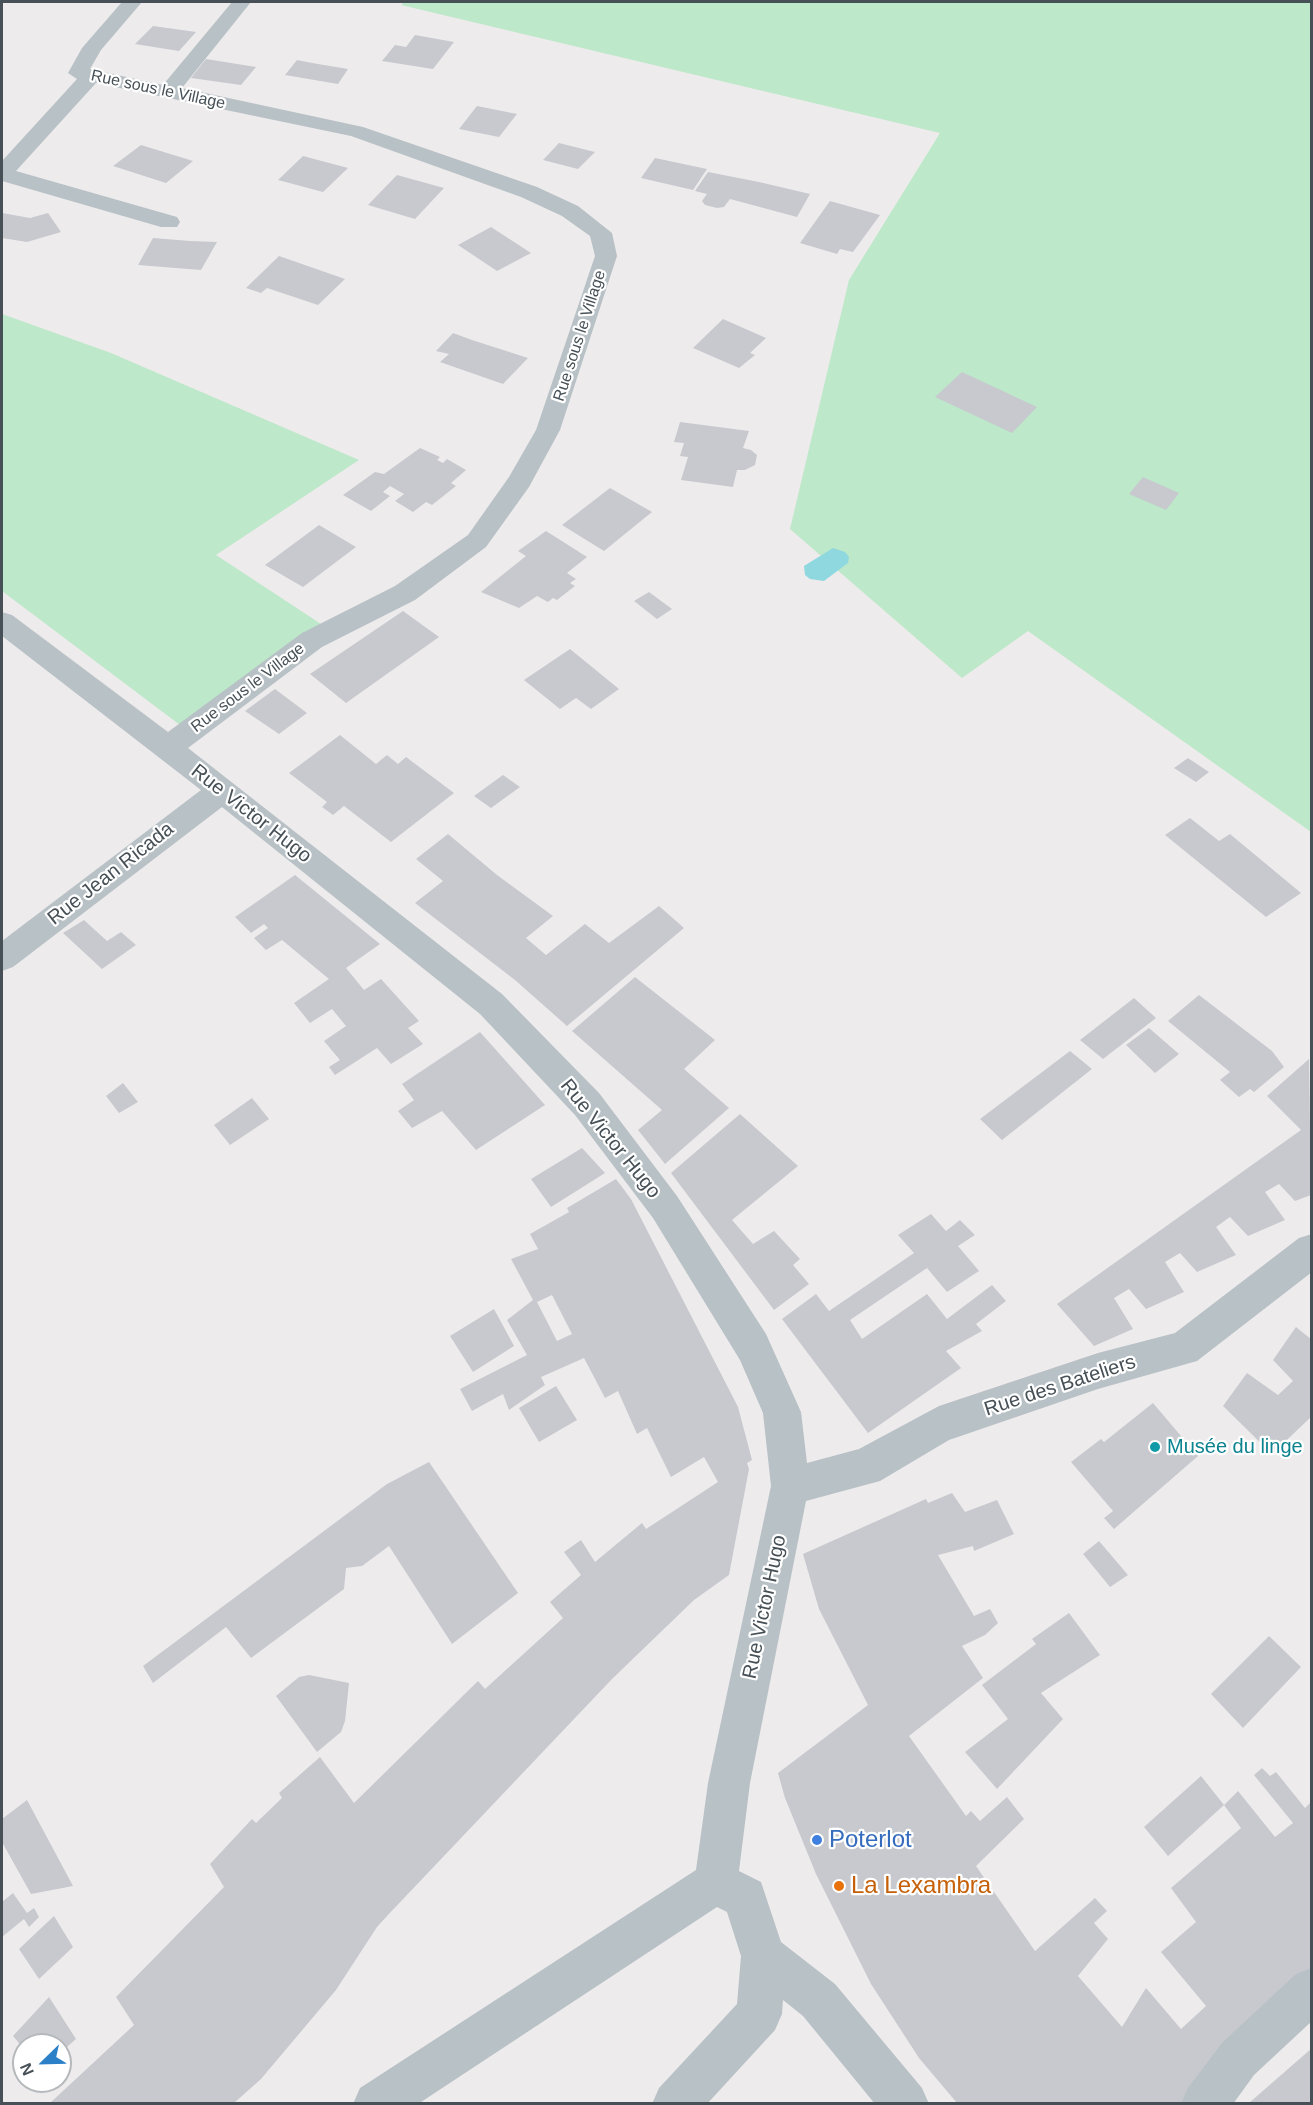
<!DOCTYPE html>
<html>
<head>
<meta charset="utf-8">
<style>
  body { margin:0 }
  #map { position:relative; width:1313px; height:2105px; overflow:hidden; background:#eeebec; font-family:Arial,sans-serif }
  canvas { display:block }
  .frame { position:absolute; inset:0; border:3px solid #465056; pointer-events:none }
  .north { position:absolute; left:12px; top:2033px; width:60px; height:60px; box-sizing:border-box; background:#fff; border:2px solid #b5b9bb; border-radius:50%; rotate:247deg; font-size:16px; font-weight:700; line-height:24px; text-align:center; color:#465056 }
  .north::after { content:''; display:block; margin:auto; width:21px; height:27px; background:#2c80c7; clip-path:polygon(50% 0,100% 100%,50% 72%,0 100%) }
</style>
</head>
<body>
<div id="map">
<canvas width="1313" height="2105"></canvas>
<div class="frame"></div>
<div class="north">N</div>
</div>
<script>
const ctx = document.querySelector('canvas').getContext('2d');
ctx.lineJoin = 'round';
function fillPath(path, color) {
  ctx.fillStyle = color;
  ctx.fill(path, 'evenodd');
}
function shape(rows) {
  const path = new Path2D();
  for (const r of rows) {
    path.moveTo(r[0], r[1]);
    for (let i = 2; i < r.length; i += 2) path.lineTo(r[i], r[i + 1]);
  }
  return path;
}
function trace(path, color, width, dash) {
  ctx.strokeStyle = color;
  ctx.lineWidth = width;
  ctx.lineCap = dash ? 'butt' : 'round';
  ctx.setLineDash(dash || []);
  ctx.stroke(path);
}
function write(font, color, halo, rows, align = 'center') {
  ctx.font = font + ' Arial,sans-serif';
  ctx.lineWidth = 4.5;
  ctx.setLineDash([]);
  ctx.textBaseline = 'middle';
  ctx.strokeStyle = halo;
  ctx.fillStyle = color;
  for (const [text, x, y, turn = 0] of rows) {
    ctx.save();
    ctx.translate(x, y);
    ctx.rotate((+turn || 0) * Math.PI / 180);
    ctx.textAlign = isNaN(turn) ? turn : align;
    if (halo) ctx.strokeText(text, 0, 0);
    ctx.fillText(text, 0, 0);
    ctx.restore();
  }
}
const green = shape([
  [404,2,1311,2,1311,832,1028,631,962,678,790,529,849,280,940,133,401,5],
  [2,314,111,353,359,460,216,555,321,624,180,725,2,591]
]);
const water = shape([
  [833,548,845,552,849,557,848,563,824,581,810,579,805,575,804,566]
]);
const building = shape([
  [153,26,196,32,179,51,135,44],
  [415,35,454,42,433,69,382,61,395,45,406,47],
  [206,59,256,67,241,85,191,78],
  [297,60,312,63,348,69,338,84,285,75],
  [477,106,517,114,499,137,459,129],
  [559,143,595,152,578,169,543,160],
  [141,145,193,161,166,183,113,166],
  [303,156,348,168,323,192,278,180],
  [655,158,707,169,693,190,641,178],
  [708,172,759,182,810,194,797,217,730,199,724,207,717,208,705,205,702,201,707,194,695,191],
  [397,175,444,188,415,219,368,205],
  [830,201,880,215,853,252,840,249,837,254,800,243],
  [2,213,30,218,48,213,61,232,27,242,2,238],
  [491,227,531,253,497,271,458,245],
  [153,238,190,241,217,242,201,270,138,265],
  [279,256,345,279,318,305,267,288,261,293,246,288],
  [723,319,766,338,750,353,755,355,739,368,693,348],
  [453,333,472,340,528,358,503,384,440,362,449,354,436,351],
  [962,372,1037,407,1012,433,935,397],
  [680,422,749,431,743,448,751,450,757,455,755,465,745,470,737,470,733,487,681,480,688,457,680,456,684,443,674,442],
  [420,448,440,457,437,460,443,463,447,459,466,470,451,483,456,486,432,505,426,502,413,512,395,501,404,494,390,486,383,492,390,496,371,511,343,495,375,472,384,474],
  [1143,477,1179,493,1166,510,1129,494],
  [610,488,652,512,604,551,562,525],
  [319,525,356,547,303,587,265,565],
  [546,531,587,557,567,573,576,579,570,583,575,586,557,600,553,598,548,602,537,596,519,608,481,592,526,556,518,551],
  [649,592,672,609,657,619,634,601],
  [403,611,439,637,346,703,310,674],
  [570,649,619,689,591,709,576,698,560,709,524,680],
  [275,689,307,713,279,734,245,711],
  [340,735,376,764,387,755,398,764,406,757,454,793,391,842,344,806,333,815,322,807,327,802,289,773],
  [1188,758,1209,772,1196,782,1174,768],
  [503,775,520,787,491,808,474,796],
  [1190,818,1219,841,1230,834,1301,893,1266,917,1165,835],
  [448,834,497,875,553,916,526,938,546,955,585,924,609,943,659,906,684,928,567,1026,515,980,415,903,443,881,416,859],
  [295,875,380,944,346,968,364,990,381,979,419,1021,408,1028,423,1044,391,1064,377,1048,335,1075,329,1067,340,1060,324,1041,346,1026,332,1009,310,1023,294,1003,329,979,282,940,266,950,254,938,268,928,264,924,251,933,235,917],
  [84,920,107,941,121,932,136,945,102,969,63,933],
  [635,977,715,1040,684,1069,729,1108,665,1164,638,1130,662,1110,572,1031],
  [1199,995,1272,1051,1284,1067,1254,1092,1250,1089,1239,1097,1220,1080,1230,1072,1168,1021],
  [1134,998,1156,1018,1103,1059,1080,1040],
  [1149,1028,1179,1054,1155,1073,1126,1045],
  [480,1032,545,1105,476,1150,442,1111,412,1128,398,1111,414,1100,402,1084],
  [1070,1051,1092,1069,1002,1140,980,1119],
  [1309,1059,1311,1195,1295,1201,1279,1184,1265,1192,1285,1220,1248,1236,1230,1217,1216,1227,1236,1255,1197,1272,1180,1253,1165,1262,1184,1292,1146,1309,1129,1289,1114,1298,1133,1329,1094,1346,1057,1304,1301,1130,1267,1096],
  [123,1083,138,1102,119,1113,106,1096],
  [252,1098,269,1119,230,1145,214,1125],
  [740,1114,798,1166,732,1220,753,1244,774,1231,800,1259,793,1265,809,1284,774,1310,671,1173],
  [582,1148,605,1173,551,1207,531,1179],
  [616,1179,631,1199,738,1407,752,1460,747,1463,749,1469,729,1575,694,1600,612,1679,387,1916,377,1927,336,1990,261,2079,234,2103,50,2103,134,2025,116,1997,224,1887,210,1864,252,1819,256,1823,282,1798,279,1793,320,1757,354,1803,478,1681,485,1689,563,1618,550,1602,581,1575,564,1552,581,1540,595,1562,642,1523,646,1529,718,1482,704,1457,671,1477,647,1428,637,1434,618,1391,605,1398,584,1358,541,1377,545,1385,509,1410,503,1394,472,1411,460,1389,527,1355,507,1320,533,1300,511,1259,538,1249,530,1234,569,1212,567,1208],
  [552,1295,572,1334,557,1341,537,1302],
  [931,1214,946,1231,960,1220,975,1235,958,1246,979,1271,947,1292,927,1268,850,1320,862,1339,927,1294,947,1319,992,1285,1006,1301,976,1324,982,1331,946,1351,961,1368,868,1433,782,1319,816,1294,829,1311,914,1253,898,1235],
  [494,1309,514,1346,473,1372,450,1336],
  [1296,1327,1311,1339,1311,1417,1272,1454,1223,1406,1247,1373,1278,1395,1293,1381,1273,1360],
  [556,1386,577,1420,539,1442,519,1408],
  [1153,1403,1198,1456,1114,1529,1104,1518,1113,1511,1071,1462,1101,1439,1104,1442],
  [429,1462,518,1593,452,1644,389,1546,362,1566,346,1568,344,1589,251,1658,226,1627,153,1683,143,1666,387,1484],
  [952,1493,965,1512,997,1500,1014,1534,974,1551,973,1546,938,1555,974,1616,990,1609,998,1623,985,1635,962,1646,983,1678,909,1736,966,1816,971,1811,980,1821,1007,1797,1024,1819,976,1866,1035,1951,1095,1898,1107,1911,1094,1923,1108,1939,1078,1976,1122,2027,1146,1988,1181,2029,1206,2006,1161,1952,1196,1922,1171,1888,1241,1828,1224,1805,1238,1791,1275,1837,1293,1823,1254,1775,1262,1768,1270,1776,1276,1772,1305,1808,1311,1802,1311,1982,1192,2103,957,2103,919,2058,871,1984,816,1874,785,1798,778,1773,868,1705,819,1609,803,1554,926,1499,928,1503],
  [1099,1541,1128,1575,1110,1587,1083,1554],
  [1069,1613,1100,1655,1041,1693,1063,1719,997,1789,965,1752,1008,1719,982,1685,1036,1644,1032,1639],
  [1269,1636,1301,1667,1243,1728,1211,1694],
  [309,1675,349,1683,345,1721,341,1732,317,1752,276,1696,299,1677],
  [1201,1776,1224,1805,1168,1856,1144,1827],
  [27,1800,73,1886,31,1894,2,1842,2,1819],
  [13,1893,27,1913,34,1908,39,1917,29,1927,24,1919,2,1937,2,1902],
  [54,1916,73,1947,39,1979,19,1949],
  [49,1997,76,2039,60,2053,60,2045,24,2045,24,2049,13,2036],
  [1311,2049,1311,2103,1249,2103,1296,2062]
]);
const minor = shape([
  [122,2,142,2,101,50,90,69,163,85,232,2,251,2,182,88,363,127,537,187,578,206,612,233,617,256,560,430,529,487,486,547,415,600,322,647,188,748,502,994,599,1093,677,1196,766,1334,801,1412,807,1463,859,1449,939,1406,1098,1353,1175,1333,1299,1238,1312,1234,1312,1272,1197,1361,1098,1389,949,1440,880,1481,806,1501,750,1783,739,1871,761,1882,781,1942,835,1984,922,2088,929,2104,875,2104,803,2016,783,2000,782,2014,775,2030,707,2104,652,2104,659,2088,737,2004,741,1956,727,1912,717,1907,418,2104,353,2104,360,2088,696,1870,708,1783,771,1486,763,1413,740,1360,653,1218,575,1115,480,1014,222,807,13,967,2,971,2,941,201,790,2,636,2,612,12,615,168,732,302,633,395,586,468,535,509,477,536,430,595,256,590,236,562,216,521,197,351,136,96,83,16,171,177,217,180,222,177,227,161,227,2,181,2,161,77,79,68,73,82,48,122,2],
  [1312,1968,1312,2021,1254,2075,1233,2104,1181,2104,1188,2088,1222,2043,1296,1974,1312,1968]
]);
const markers = [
  [1155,1447,6,"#0f9aa8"],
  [817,1840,6,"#3f7fe0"],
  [839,1886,6,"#e8710a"]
];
const farStreetnames = [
  ["Rue sous le Village",158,90,12],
  ["Rue sous le Village",580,336,-72],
  ["Rue sous le Village",248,688,-37]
];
const streetNames = [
  ["Rue Victor Hugo",251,814,38],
  ["Rue Jean Ricada",111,874,-38],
  ["Rue Victor Hugo",610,1139,51],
  ["Rue des Bateliers",1060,1386,-18],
  ["Rue Victor Hugo",765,1607,-78]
];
const cultureNames = [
  ["Musée du linge",1167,1447]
];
const nearShopnames = [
  ["Poterlot",829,1840]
];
const nearFoodnames = [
  ["La Lexambra",851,1886]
];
fillPath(green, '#bde8c9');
fillPath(water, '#8fd8e0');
fillPath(building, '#c7c9ce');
fillPath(minor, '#b8c1c6');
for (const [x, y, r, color] of markers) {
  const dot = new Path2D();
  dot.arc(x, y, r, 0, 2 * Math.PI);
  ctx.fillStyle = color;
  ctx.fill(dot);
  trace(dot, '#fff', 2);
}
write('16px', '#465056', '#fff', farStreetnames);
write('20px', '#465056', '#fff', streetNames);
write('20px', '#0d838f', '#fff', cultureNames, 'left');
write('24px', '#366cbe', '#fff', nearShopnames, 'left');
write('24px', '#c56008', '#fff', nearFoodnames, 'left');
</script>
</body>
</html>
